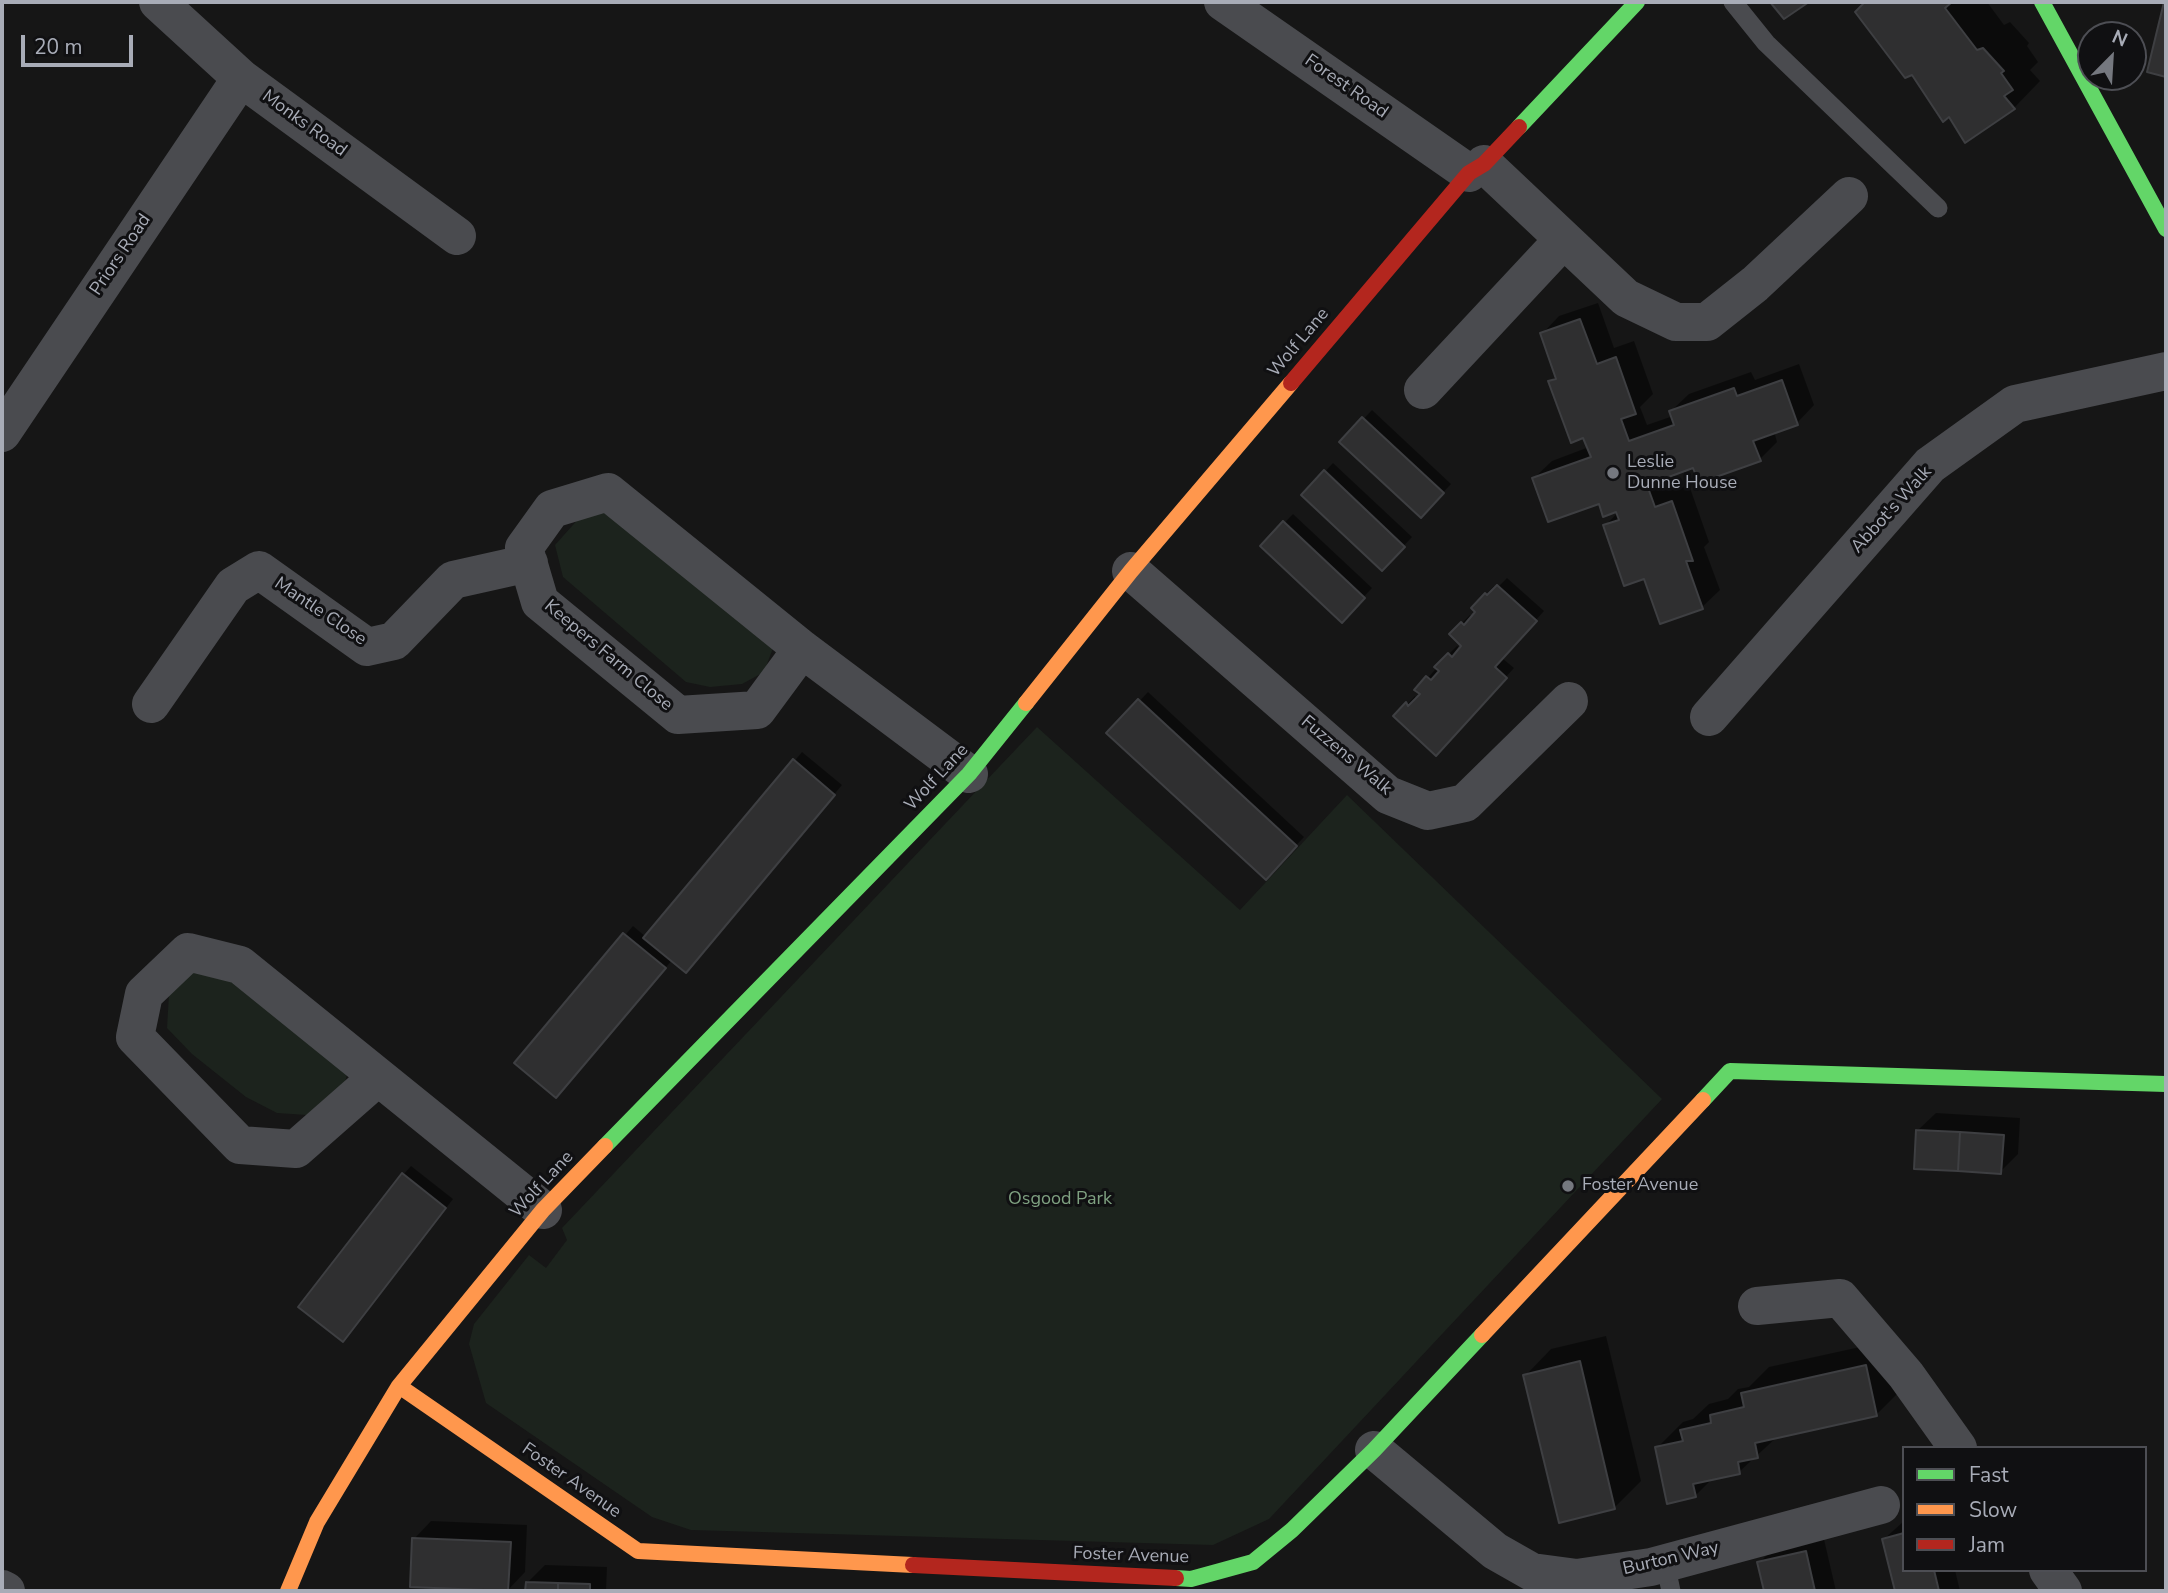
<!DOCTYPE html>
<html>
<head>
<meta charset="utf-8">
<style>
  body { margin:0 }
  #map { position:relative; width:2168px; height:1593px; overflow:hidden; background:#161616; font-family:"Nunito Sans",sans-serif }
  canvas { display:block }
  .frame { position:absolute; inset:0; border:4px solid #a8acb7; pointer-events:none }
  .legend { position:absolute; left:1902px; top:1446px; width:245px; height:126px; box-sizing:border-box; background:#101012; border:2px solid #4d4e54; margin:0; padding:9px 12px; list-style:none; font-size:21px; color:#a8acb7 }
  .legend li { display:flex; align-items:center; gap:14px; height:35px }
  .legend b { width:35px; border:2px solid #4d4e54 }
  .north { position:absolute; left:2077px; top:21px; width:70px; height:70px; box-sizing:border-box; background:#101012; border:2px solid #4d4e54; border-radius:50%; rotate:24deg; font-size:19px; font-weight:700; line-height:28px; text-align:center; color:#a8acb7 }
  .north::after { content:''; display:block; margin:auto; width:24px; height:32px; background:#75787f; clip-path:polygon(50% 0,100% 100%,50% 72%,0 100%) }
  .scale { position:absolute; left:21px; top:35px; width:112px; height:32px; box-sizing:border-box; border:4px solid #a8acb7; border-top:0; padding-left:9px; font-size:21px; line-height:24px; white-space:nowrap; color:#a8acb7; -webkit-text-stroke:5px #101012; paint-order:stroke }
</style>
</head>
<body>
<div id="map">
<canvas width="2168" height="1593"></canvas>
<div class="frame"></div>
<ul class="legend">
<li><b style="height:9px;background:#63d668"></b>Fast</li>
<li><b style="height:9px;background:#ff974d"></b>Slow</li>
<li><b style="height:9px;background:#b3261e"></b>Jam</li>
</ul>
<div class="north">N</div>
<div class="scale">20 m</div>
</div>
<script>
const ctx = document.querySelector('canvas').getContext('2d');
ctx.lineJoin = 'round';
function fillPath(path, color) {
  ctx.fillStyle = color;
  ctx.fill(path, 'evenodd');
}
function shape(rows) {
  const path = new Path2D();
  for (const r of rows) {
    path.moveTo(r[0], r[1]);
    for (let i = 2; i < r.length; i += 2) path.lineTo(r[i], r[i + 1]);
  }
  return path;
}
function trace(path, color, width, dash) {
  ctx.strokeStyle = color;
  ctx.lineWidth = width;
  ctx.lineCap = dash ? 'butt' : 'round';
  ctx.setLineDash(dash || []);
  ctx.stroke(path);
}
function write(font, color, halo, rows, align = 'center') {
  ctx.font = font + ' "Nunito Sans",sans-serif';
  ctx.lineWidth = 6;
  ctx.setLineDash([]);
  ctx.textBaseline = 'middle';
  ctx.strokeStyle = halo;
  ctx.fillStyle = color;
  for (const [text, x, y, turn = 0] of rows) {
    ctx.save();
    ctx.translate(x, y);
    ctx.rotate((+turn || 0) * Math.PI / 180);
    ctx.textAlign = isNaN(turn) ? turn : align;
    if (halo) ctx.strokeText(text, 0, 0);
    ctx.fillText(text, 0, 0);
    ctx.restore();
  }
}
const green = shape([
  [606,510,773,648,764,672,742,684,710,687,686,682,563,577,555,545,581,516],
  [1037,727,1240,910,1347,795,1662,1099,1269,1519,1213,1545,691,1530,652,1517,486,1403,469,1344,474,1324,529,1255,546,1268,567,1240,562,1228],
  [213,964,349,1065,345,1083,307,1115,277,1113,246,1097,192,1054,167,1028,169,994,191,969]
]);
const shadow = shape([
  [1863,2,1987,2,2004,25,2010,22,2029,43,2027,46,2038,62,2030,70,2040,81,2014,108,1965,140,1949,114],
  [1598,303,1614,348,1634,341,1653,394,1640,407,1647,425,1673,416,1671,411,1689,394,1751,372,1755,380,1799,364,1814,405,1797,423,1774,431,1777,442,1760,459,1694,466,1667,476,1673,490,1689,485,1709,542,1704,547,1720,590,1702,607,1605,526,1623,507,1600,502,1534,478,1552,461,1589,447,1550,382,1557,375,1542,334,1559,316],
  [1372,410,1451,484,1421,516,1342,442],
  [1333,463,1412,537,1382,569,1303,495],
  [1293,514,1372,588,1342,620,1262,546],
  [1507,578,1544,611,1502,658,1514,668,1445,745,1396,716,1415,696,1417,700,1422,694,1417,690,1449,654,1457,646,1461,649,1464,646,1451,634,1470,615,1473,617,1478,612,1473,608,1494,586,1497,588],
  [1148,692,1304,837,1274,869,1109,733],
  [802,752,842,785,694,962,673,959,564,1087,516,1062,633,926,646,937],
  [1936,1113,2020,1118,2018,1154,2000,1172,1918,1130],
  [411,1166,453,1199,351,1331,403,1175],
  [1606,1336,1641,1481,1614,1508,1525,1376,1551,1349],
  [1892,1340,1903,1388,1876,1415,1777,1437,1739,1472,1713,1478,1695,1496,1657,1448,1683,1422,1693,1419,1709,1404,1728,1399,1738,1389,1749,1387,1769,1367],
  [431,1521,527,1525,525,1572,508,1590,414,1539],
  [1904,1521,1904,1570,1955,1570,1960,1591,1897,1591,1884,1539],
  [1823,1535,1836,1591,1766,1591,1759,1563,1777,1545],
  [545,1565,607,1567,606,1591,527,1591,527,1583]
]);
const building = shape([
  [1770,2,1809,2,1784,19,1770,2],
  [1861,2,1952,2,1945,8,1977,50,1983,48,2004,71,2001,73,2013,90,2004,96,2015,109,1965,143,1949,117,1943,122,1912,75,1905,78,1855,12,1863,4,1861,2],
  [2164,2,2166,2,2166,77,2147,72,2164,2],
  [1580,319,1597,364,1616,357,1636,414,1621,419,1629,441,1674,425,1669,411,1734,388,1737,396,1782,380,1798,425,1753,441,1761,461,1699,483,1693,468,1647,485,1655,507,1672,501,1693,561,1686,561,1703,609,1660,624,1644,579,1624,586,1603,525,1619,520,1616,512,1603,517,1599,504,1548,522,1532,478,1591,457,1583,438,1571,443,1548,381,1556,379,1540,333,1580,319],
  [1362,417,1444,493,1421,518,1339,442,1362,417],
  [1324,470,1405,547,1382,571,1301,495,1324,470],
  [1283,521,1365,598,1342,623,1260,546,1283,521],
  [1497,585,1537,621,1495,667,1507,678,1436,756,1393,716,1406,702,1408,706,1420,694,1414,690,1426,676,1431,680,1439,671,1434,667,1448,653,1452,657,1461,646,1449,634,1461,622,1464,625,1475,612,1471,608,1485,593,1487,595,1497,585],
  [1138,699,1297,846,1266,880,1106,733,1138,699],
  [793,759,835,795,686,973,643,938,793,759],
  [623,933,666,968,556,1098,514,1063,623,933],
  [1916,1130,1960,1132,1958,1171,1914,1169,1916,1130],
  [1960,1132,2004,1135,2001,1174,1958,1171,1960,1132],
  [402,1173,446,1208,343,1342,298,1307,402,1173],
  [1580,1361,1615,1509,1559,1523,1523,1375,1580,1361],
  [1866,1365,1877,1416,1755,1443,1758,1458,1738,1462,1740,1474,1693,1484,1696,1497,1667,1504,1655,1447,1683,1441,1680,1430,1711,1423,1710,1415,1744,1407,1741,1393,1866,1365],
  [1904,1533,1904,1570,1934,1570,1939,1591,1895,1591,1882,1539,1904,1533],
  [412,1538,511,1542,508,1591,410,1587,412,1538],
  [1806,1551,1815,1591,1764,1591,1757,1562,1806,1551],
  [526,1582,558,1583,558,1591,525,1591,526,1582],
  [558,1583,590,1584,590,1591,558,1591,558,1583]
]);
const lane = shape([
  [1733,2,1766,43,1938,208],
  [1665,1563,1671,1591]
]);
const street = shape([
  [158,2,241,78,457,236],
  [1223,2,1469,173],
  [1484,164,1626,298,1676,322,1707,322,1755,284,1849,196],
  [1423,390,1563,240],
  [2,433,241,78],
  [1131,571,1388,795,1428,811,1465,803,1569,701],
  [802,649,757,710,678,715,540,602,524,548,552,509,608,492,802,649,969,774],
  [151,704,233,586,259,570,367,647,394,641,453,580,529,563],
  [1709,717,1930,465,2015,404,2166,371],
  [378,1077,296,1149,240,1145,135,1037,144,994,188,952,240,965,543,1210],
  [1757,1306,1840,1298,1906,1375,1958,1448],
  [1374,1450,1495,1551,1532,1572,1577,1578,1651,1567,1881,1505],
  [2048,1570,2063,1591],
  [2,1589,6,1591]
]);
const fast = shape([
  [2042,2,2166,229],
  [1519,127,1637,2],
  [1703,1100,1730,1071,2166,1084],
  [605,1146,969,774,1026,703],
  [1176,1578,1191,1579,1253,1562,1292,1530,1374,1450,1482,1335]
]);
const slow = shape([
  [1026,703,1131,571,1291,383],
  [1482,1335,1703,1100],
  [399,1386,638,1551,913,1565],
  [288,1591,317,1522,399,1386,543,1210,605,1146]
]);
const jam = shape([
  [1291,383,1469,173,1484,164,1519,127],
  [913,1565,1176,1578]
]);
const markers = [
  [1613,473,7,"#75787f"],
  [1568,1186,7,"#75787f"]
];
const streetNames = [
  ["Forest Road",1346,87,35],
  ["Monks Road",304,124,36],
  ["Priors Road",121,255,-56],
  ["Wolf Lane",1299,343,-50],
  ["Abbot's Walk",1892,510,-48],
  ["Mantle Close",320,612,34],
  ["Keepers Farm Close",608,656,40],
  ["Fuzzens Walk",1346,756,40],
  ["Wolf Lane",937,778,-47],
  ["Wolf Lane",542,1185,-47],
  ["Foster Avenue",571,1481,35],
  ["Foster Avenue",1131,1556,2],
  ["Burton Way",1671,1559,-13]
];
const poiNames = [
  ["Leslie",1627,463],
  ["Dunne House",1627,484],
  ["Foster Avenue",1582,1186]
];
const parkNames = [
  ["Osgood Park",1060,1200]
];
fillPath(green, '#1c231d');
fillPath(shadow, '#0007');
fillPath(building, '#2f2f30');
trace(building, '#3e3f42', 2);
trace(lane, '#4a4b4f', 19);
trace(street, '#4a4b4f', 38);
trace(fast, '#63d668', 16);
trace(slow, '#ff974d', 16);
trace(jam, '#b3261e', 16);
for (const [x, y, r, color] of markers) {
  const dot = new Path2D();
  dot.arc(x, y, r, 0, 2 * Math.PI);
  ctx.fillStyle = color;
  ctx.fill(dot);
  trace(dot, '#101012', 2.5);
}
write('18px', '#a8acb7', '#101012', streetNames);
write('18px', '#a8acb7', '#101012', poiNames, 'left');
write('18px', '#7fa181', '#101012', parkNames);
</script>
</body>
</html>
